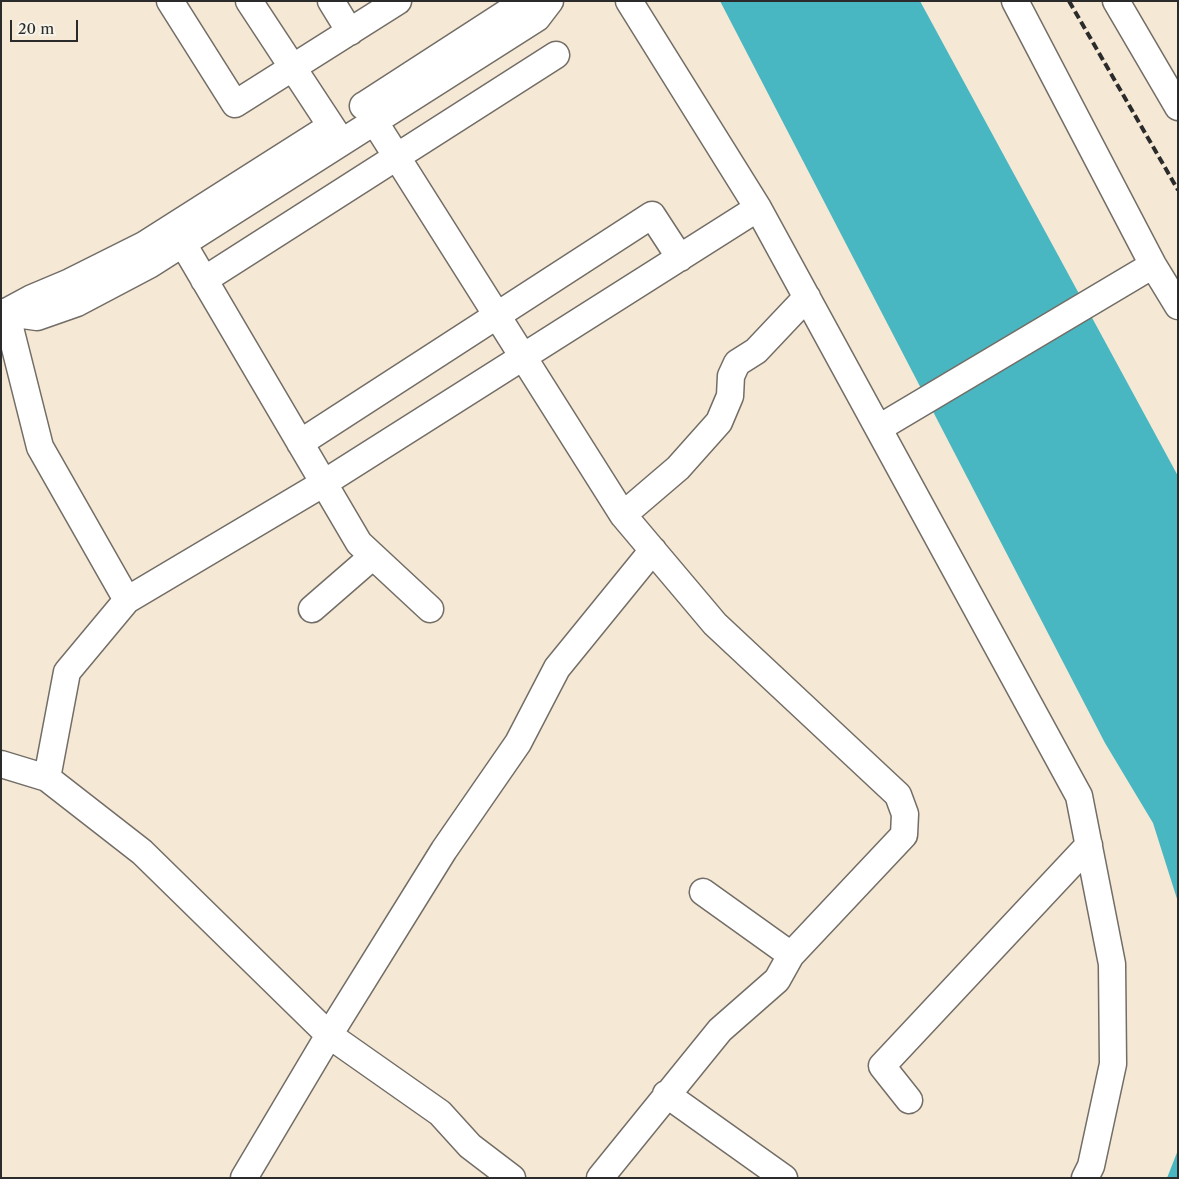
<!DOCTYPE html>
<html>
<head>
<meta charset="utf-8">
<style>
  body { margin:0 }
  #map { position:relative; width:1179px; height:1179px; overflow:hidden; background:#f5e8d5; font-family:"Libre Caslon Text",serif }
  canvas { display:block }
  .frame { position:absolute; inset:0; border:2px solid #2b2b2b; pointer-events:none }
  .scale { position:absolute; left:10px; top:20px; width:68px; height:22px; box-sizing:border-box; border:2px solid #2b2b2b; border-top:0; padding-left:6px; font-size:15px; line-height:18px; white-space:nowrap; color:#2b2b2b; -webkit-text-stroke:4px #f7f3e8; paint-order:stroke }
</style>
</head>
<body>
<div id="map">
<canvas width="1179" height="1179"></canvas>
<div class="frame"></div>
<div class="scale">20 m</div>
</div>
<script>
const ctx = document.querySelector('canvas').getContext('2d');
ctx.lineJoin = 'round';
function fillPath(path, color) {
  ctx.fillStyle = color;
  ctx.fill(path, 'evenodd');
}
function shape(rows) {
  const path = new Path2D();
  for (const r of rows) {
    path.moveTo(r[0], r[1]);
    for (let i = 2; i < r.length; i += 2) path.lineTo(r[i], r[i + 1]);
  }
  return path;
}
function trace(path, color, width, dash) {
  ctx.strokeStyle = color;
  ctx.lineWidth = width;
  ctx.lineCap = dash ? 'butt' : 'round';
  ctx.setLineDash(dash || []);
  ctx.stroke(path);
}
const water = shape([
  [720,1,920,1,1178,476,1178,902,1153,823,1105,743],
  [1178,1150,1178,1178,1167,1178]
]);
const minor = shape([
  [170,1,235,104,398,1],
  [249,1,341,141],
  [331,1,350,32],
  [629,1,758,208,1079,796,1112,964,1113,1064,1091,1166,1085,1178],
  [1015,1,1153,265,1178,306],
  [1116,1,1178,107],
  [364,105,623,515,715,624,898,795,905,814,904,835,791,955,777,980,720,1030,600,1178],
  [363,106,525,1],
  [175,230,359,543,430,609],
  [204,280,556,55],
  [1,312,37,317,77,303,149,265,537,18,550,1],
  [6,312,40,447,127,600,324,483,758,208],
  [6,312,32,298,70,282,144,245,328,128],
  [879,428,1153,265],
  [300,443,652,215,680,258],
  [623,515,678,468,719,422,730,396,731,376,737,363,756,351,807,297],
  [312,609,373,556],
  [1,764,47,778,142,852,329,1035,440,1113,470,1146,512,1178],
  [47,778,67,672,127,600],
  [703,892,791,955],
  [666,1094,784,1178],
  [909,1100,882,1066,1089,845],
  [244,1178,329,1035,444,850,518,743,557,668,653,550]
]);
const rail = shape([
  [1069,1,1178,190]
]);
fillPath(water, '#49b7c1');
trace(minor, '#726d66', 29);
trace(minor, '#fff', 26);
trace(rail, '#2b2b2b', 4, [8, 4]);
</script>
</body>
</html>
